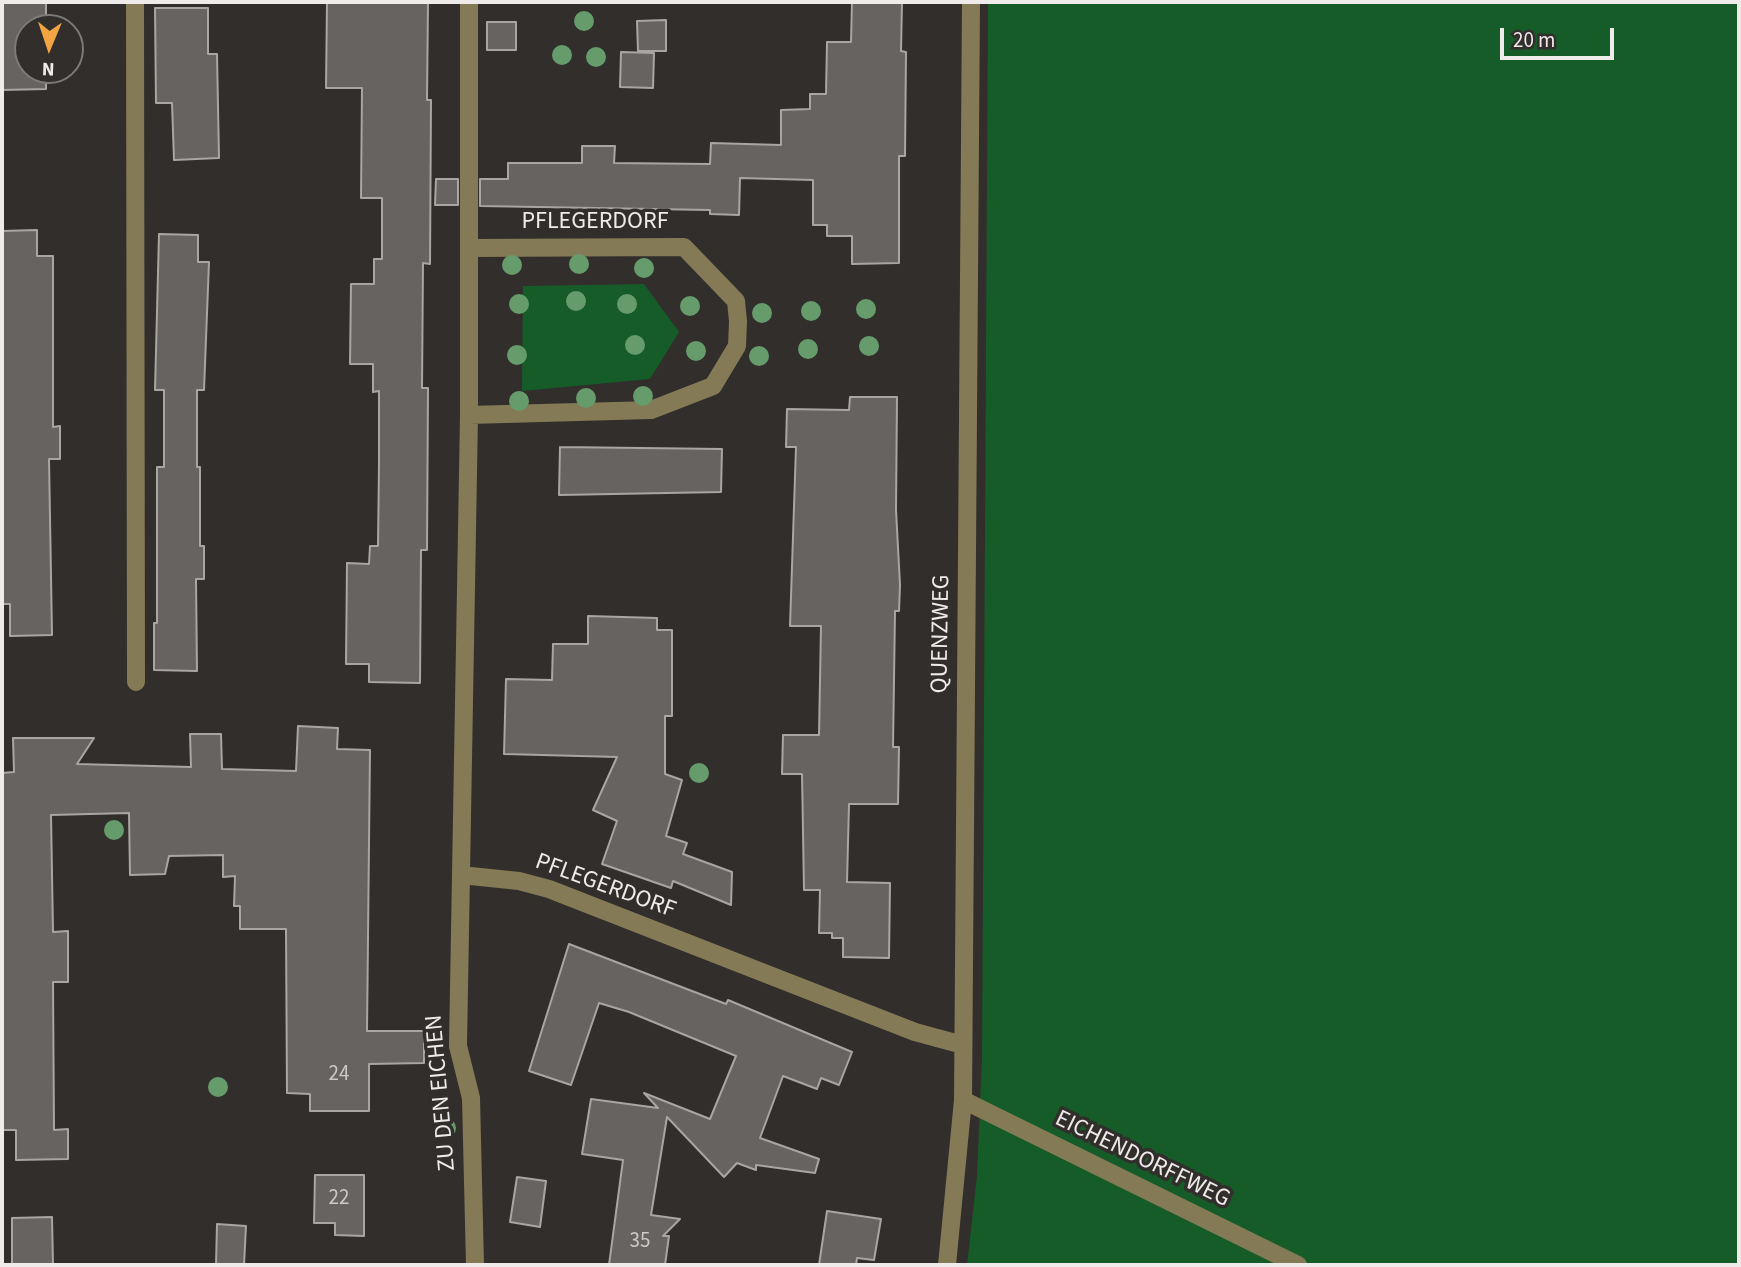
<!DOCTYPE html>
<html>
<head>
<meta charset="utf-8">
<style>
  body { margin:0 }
  #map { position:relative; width:1741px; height:1267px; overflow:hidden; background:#312e2c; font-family:"Source Sans 3",sans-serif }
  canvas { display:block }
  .frame { position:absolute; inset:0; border:4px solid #eeebea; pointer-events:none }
  .north { position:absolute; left:14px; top:14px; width:70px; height:70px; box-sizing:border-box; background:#312e2c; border:2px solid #7d7a78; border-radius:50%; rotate:182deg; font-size:19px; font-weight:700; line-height:28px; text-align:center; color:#eeebea }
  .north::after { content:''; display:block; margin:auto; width:24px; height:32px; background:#f3a442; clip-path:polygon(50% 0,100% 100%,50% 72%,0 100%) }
  .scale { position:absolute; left:1500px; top:28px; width:114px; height:32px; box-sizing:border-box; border:4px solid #eeebea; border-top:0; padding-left:9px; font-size:21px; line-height:24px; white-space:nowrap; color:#eeebea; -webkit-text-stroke:5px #312e2c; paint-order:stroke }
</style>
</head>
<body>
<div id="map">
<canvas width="1741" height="1267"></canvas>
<div class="frame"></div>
<div class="north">N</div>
<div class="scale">20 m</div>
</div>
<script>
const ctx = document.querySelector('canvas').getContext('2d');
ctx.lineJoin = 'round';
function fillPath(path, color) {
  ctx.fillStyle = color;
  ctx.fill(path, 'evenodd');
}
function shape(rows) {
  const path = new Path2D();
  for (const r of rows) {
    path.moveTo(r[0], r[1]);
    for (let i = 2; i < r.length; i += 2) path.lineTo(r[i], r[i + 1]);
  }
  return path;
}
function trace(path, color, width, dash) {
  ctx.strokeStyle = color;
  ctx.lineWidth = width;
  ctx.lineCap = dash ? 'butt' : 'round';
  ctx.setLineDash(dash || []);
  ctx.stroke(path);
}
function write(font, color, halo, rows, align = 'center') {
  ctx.font = font + ' "Source Sans 3",sans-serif';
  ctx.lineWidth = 7;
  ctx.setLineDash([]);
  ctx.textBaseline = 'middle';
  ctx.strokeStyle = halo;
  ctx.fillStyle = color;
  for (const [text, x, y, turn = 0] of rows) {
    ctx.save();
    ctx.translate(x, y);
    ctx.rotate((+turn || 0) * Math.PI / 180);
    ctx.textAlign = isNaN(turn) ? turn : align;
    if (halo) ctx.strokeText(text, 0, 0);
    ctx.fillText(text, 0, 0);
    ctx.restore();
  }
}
const green = shape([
  [988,2,1739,2,1739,1265,967,1265,977,1176,982,1057],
  [644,284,679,332,650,379,522,391,523,286]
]);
const building = shape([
  [2,2,46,2,46,28,28,28,28,70,46,70,46,89,2,90,2,2],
  [327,2,428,2,427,100,431,100,430,264,423,263,422,388,428,388,427,550,421,550,420,683,369,682,369,664,346,664,347,563,369,564,370,546,378,546,379,464,379,391,373,392,373,364,350,364,351,284,374,284,374,259,382,259,382,198,361,198,362,88,326,88,327,2],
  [852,2,902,2,901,51,906,52,905,156,899,156,899,263,852,264,852,236,827,236,827,225,813,225,813,180,740,178,739,215,710,214,710,210,480,206,480,179,508,179,508,163,582,163,582,146,615,146,614,163,710,164,711,143,781,145,781,110,810,109,810,94,826,94,827,42,851,42,852,2],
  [155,8,208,8,208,54,217,54,219,158,174,160,172,103,156,103,155,8],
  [666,20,666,51,638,51,637,21,666,20],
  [487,22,516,22,516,50,487,50,487,22],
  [621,52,654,53,653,88,620,87,621,52],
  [436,179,458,179,458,205,435,205,436,179],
  [37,230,37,256,53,256,53,427,60,426,60,459,49,459,52,635,10,636,10,604,2,604,2,231,37,230],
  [159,234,198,235,198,262,209,262,204,390,197,390,197,467,200,467,200,546,204,546,204,579,196,579,197,671,154,670,154,623,157,623,157,467,164,467,164,390,155,390,159,234],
  [850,397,897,397,896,510,900,585,899,611,895,611,893,747,899,747,898,804,849,804,847,882,890,883,889,958,843,957,843,938,832,938,832,933,819,933,820,890,804,890,802,774,782,774,783,735,819,735,821,626,790,626,796,447,786,447,787,409,849,410,850,397],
  [560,447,722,449,721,492,559,495,560,447],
  [588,616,657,618,657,630,672,630,672,716,665,716,665,774,682,780,666,836,687,843,683,854,732,872,731,905,673,881,671,888,602,864,617,821,593,810,617,757,504,754,506,679,552,680,553,644,588,644,588,616],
  [298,726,338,728,337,749,370,750,367,1031,424,1031,424,1063,369,1064,369,1111,310,1111,310,1094,287,1093,286,929,240,929,240,906,234,906,235,876,223,877,223,855,169,856,165,874,130,875,129,813,51,815,53,932,68,931,68,982,53,982,54,1130,68,1129,68,1159,16,1160,16,1130,2,1130,2,773,14,772,13,738,94,738,77,764,191,767,190,734,221,734,222,769,296,771,298,726],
  [569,944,726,1004,728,1000,852,1052,839,1085,821,1078,817,1089,783,1076,760,1138,819,1159,815,1173,756,1165,756,1170,737,1163,724,1177,667,1117,651,1215,680,1219,663,1236,669,1236,665,1265,609,1265,623,1160,582,1154,591,1099,658,1108,644,1093,710,1119,736,1056,629,1012,599,1003,571,1085,529,1071,569,944],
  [315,1175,364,1175,364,1236,335,1235,335,1223,314,1223,315,1175],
  [517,1177,546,1181,540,1227,510,1222,517,1177],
  [827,1211,881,1219,874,1260,857,1258,856,1265,819,1265,827,1211],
  [52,1217,53,1265,12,1265,12,1218,52,1217],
  [217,1224,246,1226,244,1265,216,1265,217,1224]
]);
const minor = shape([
  [135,2,136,682],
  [469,2,469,415,458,1046,471,1098,475,1265],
  [469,248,684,247,736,301,738,321,737,346,713,386,651,410,469,415],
  [461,875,519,881,549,889,915,1032,963,1045],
  [963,1100,1298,1265],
  [947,1265,963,1100,971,2]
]);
const trees = [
  [584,21],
  [562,55],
  [596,57],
  [579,264],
  [512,265],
  [644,268],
  [576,301],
  [519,304],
  [627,304],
  [690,306],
  [866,309],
  [811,311],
  [762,313],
  [635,345],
  [869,346],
  [808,349],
  [696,351],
  [517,355],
  [759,356],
  [643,396],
  [586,398],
  [519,401],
  [699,773],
  [114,830],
  [218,1087],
  [446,1128]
];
const numberNames = [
  ["24",339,1075],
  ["22",339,1199],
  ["35",640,1242]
];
const streetNames = [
  ["PFLEGERDORF",595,223],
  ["QUENZWEG",942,634,-89],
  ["PFLEGERDORF",605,887,20],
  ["ZU DEN EICHEN",442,1093,-95],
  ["EICHENDORFFWEG",1142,1160,26]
];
fillPath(green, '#165c28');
fillPath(building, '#676361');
trace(building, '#a9a5a3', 2);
trace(minor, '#847a56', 18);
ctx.fillStyle = '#669b6c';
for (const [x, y] of trees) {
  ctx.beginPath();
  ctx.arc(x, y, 10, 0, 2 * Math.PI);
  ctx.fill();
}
write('21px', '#ccc9c8', null, numberNames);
write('24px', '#eeebea', '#312e2c', streetNames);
</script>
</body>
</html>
